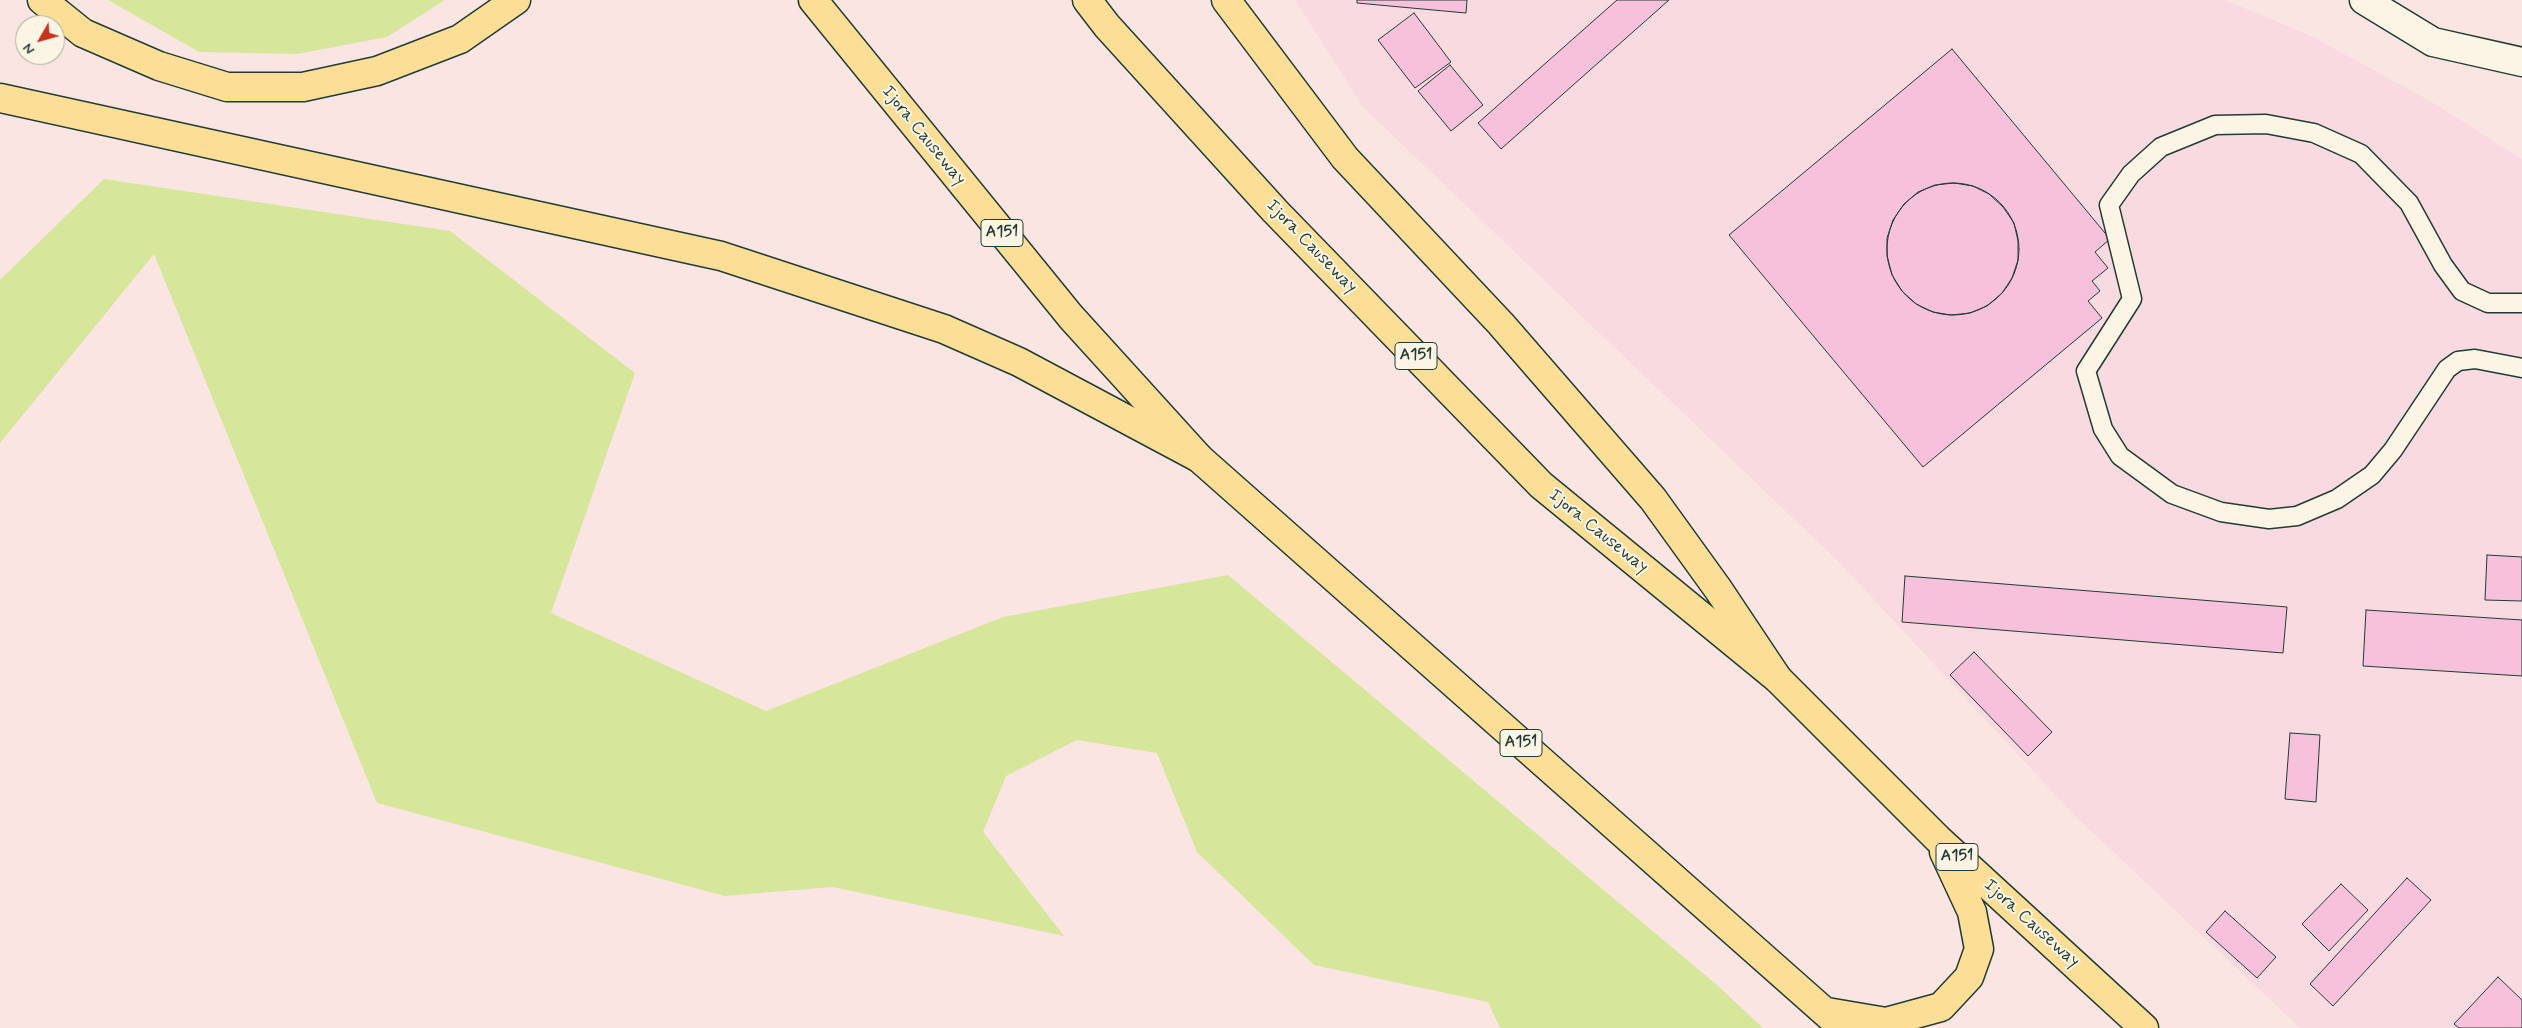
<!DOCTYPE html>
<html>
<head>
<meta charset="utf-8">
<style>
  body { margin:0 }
  #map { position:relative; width:2522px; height:1028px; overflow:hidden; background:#fae5e2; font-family:Mynerve,sans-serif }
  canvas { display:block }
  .north { position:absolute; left:15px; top:15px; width:50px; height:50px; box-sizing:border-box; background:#fcf5e5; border:1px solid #a4ab9e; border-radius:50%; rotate:232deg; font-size:14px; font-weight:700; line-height:20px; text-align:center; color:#1f3d34 }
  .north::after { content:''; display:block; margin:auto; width:18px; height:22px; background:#c8321e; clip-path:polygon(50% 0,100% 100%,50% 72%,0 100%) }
</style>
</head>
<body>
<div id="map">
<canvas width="2522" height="1028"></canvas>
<div class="north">N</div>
</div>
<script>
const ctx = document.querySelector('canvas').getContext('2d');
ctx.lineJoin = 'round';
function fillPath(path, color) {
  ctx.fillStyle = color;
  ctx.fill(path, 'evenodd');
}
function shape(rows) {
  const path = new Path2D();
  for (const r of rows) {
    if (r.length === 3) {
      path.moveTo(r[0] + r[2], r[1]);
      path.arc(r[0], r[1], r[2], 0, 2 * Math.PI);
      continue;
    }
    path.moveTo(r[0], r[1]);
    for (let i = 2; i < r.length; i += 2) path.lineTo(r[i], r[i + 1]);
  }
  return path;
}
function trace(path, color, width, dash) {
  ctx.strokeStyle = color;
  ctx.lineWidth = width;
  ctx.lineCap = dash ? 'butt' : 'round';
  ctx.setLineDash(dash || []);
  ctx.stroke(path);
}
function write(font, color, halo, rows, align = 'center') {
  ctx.font = font + ' Mynerve,sans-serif';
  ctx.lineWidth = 4;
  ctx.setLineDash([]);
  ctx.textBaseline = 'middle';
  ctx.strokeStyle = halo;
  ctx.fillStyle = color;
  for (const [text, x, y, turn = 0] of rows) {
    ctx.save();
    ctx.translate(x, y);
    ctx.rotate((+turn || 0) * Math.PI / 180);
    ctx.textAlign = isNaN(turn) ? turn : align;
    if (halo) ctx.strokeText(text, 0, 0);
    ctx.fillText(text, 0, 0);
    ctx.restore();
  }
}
const built = shape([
  [1295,0,2225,0,2309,35,2430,101,2522,159,2522,1028,2300,1028,2074,815,1840,563,1364,108]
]);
const green = shape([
  [108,0,445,0,387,37,297,54,199,52],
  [104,179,450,231,635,373,551,613,766,711,1003,617,1228,575,1717,985,1763,1028,1500,1028,1488,1002,1314,965,1197,852,1157,753,1077,740,1006,776,983,832,1064,936,833,887,725,896,377,803,154,254,0,443,0,280]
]);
const building = shape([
  [1357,0,1467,0,1466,13,1357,3,1357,0],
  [1617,0,1669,0,1501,149,1478,123,1617,0],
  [1414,13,1451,62,1415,88,1378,40,1414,13],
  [1952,49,2110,239,2095,252,2108,268,2092,281,2100,291,2088,301,2102,318,1923,467,1729,235,1952,49],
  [1954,183,1973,186,1989,194,2003,207,2014,223,2018,241,2018,260,2012,278,2002,293,1987,306,1970,313,1951,315,1933,312,1916,304,1902,291,1892,275,1887,256,1887,238,1893,220,1904,204,1918,192,1935,185,1954,183],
  [1450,65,1483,105,1451,131,1418,91,1450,65],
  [1953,249,66],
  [2487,555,2522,557,2522,601,2485,600,2487,555],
  [1905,576,2287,607,2283,653,1902,622,1905,576],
  [2366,610,2522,620,2522,676,2363,666,2366,610],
  [1974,652,2052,732,2028,756,1950,675,1974,652],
  [2290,733,2320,735,2316,802,2285,799,2290,733],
  [2407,878,2431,900,2333,1006,2310,984,2407,878],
  [2341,884,2368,910,2329,951,2302,924,2341,884],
  [2225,911,2276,957,2257,978,2206,932,2225,911],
  [2498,977,2522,1000,2522,1028,2459,1028,2454,1024,2498,977]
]);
const service = shape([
  [2522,303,2488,303,2462,291,2443,265,2409,203,2361,154,2314,133,2266,124,2215,125,2161,147,2131,174,2109,205,2132,299,2086,371,2103,429,2120,456,2172,494,2221,512,2269,519,2297,516,2337,499,2372,475,2393,450,2447,369,2458,361,2475,359,2522,368]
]);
const tertiary = shape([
  [2364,0,2433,42,2522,62]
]);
const primary = shape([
  [813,0,1071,317,1199,458,1843,1028],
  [1087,0,1107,26,1275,211,1541,485,1778,679,1938,839,2144,1028],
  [1827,1012,1886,1022,1941,1007,1969,977,1979,949,1972,912,1944,852]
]);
const motorway = shape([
  [42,0,83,33,159,66,227,87,303,87,377,71,460,39,516,0],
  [1226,0,1345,158,1501,324,1653,499,1718,589,1778,679],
  [0,98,721,256,944,329,1019,362,1199,458]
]);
const shields = [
  [1002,233,42],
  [1416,356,42],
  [1521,743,42],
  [1957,857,42]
];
const shieldNames = [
  ["A151",1002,233],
  ["A151",1416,356],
  ["A151",1521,743],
  ["A151",1957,857]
];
const streetNames = [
  ["Ijora Causeway",923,136,51],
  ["Ijora Causeway",1311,247,46],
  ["Ijora Causeway",1598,532,39],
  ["Ijora Causeway",2031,924,42]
];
fillPath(built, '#f9dae0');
fillPath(green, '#d6e79b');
fillPath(building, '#f7c1dc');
trace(building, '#1f3d34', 1);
trace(service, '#1f3d34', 21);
trace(tertiary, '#1f3d34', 31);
trace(primary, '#1f3d34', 31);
trace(motorway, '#1f3d34', 31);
trace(service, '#fcf5e5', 18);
trace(tertiary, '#fcf5e5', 28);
trace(primary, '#fcde96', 28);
trace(motorway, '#fcde96', 28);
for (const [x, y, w] of shields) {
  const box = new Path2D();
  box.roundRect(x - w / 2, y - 13.5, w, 27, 4);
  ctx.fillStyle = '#fcf5e5';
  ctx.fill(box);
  trace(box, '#1f3d34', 1);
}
write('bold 16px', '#1f3d34', null, shieldNames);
write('18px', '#1f3d34', '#fcf5e5', streetNames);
</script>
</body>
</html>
